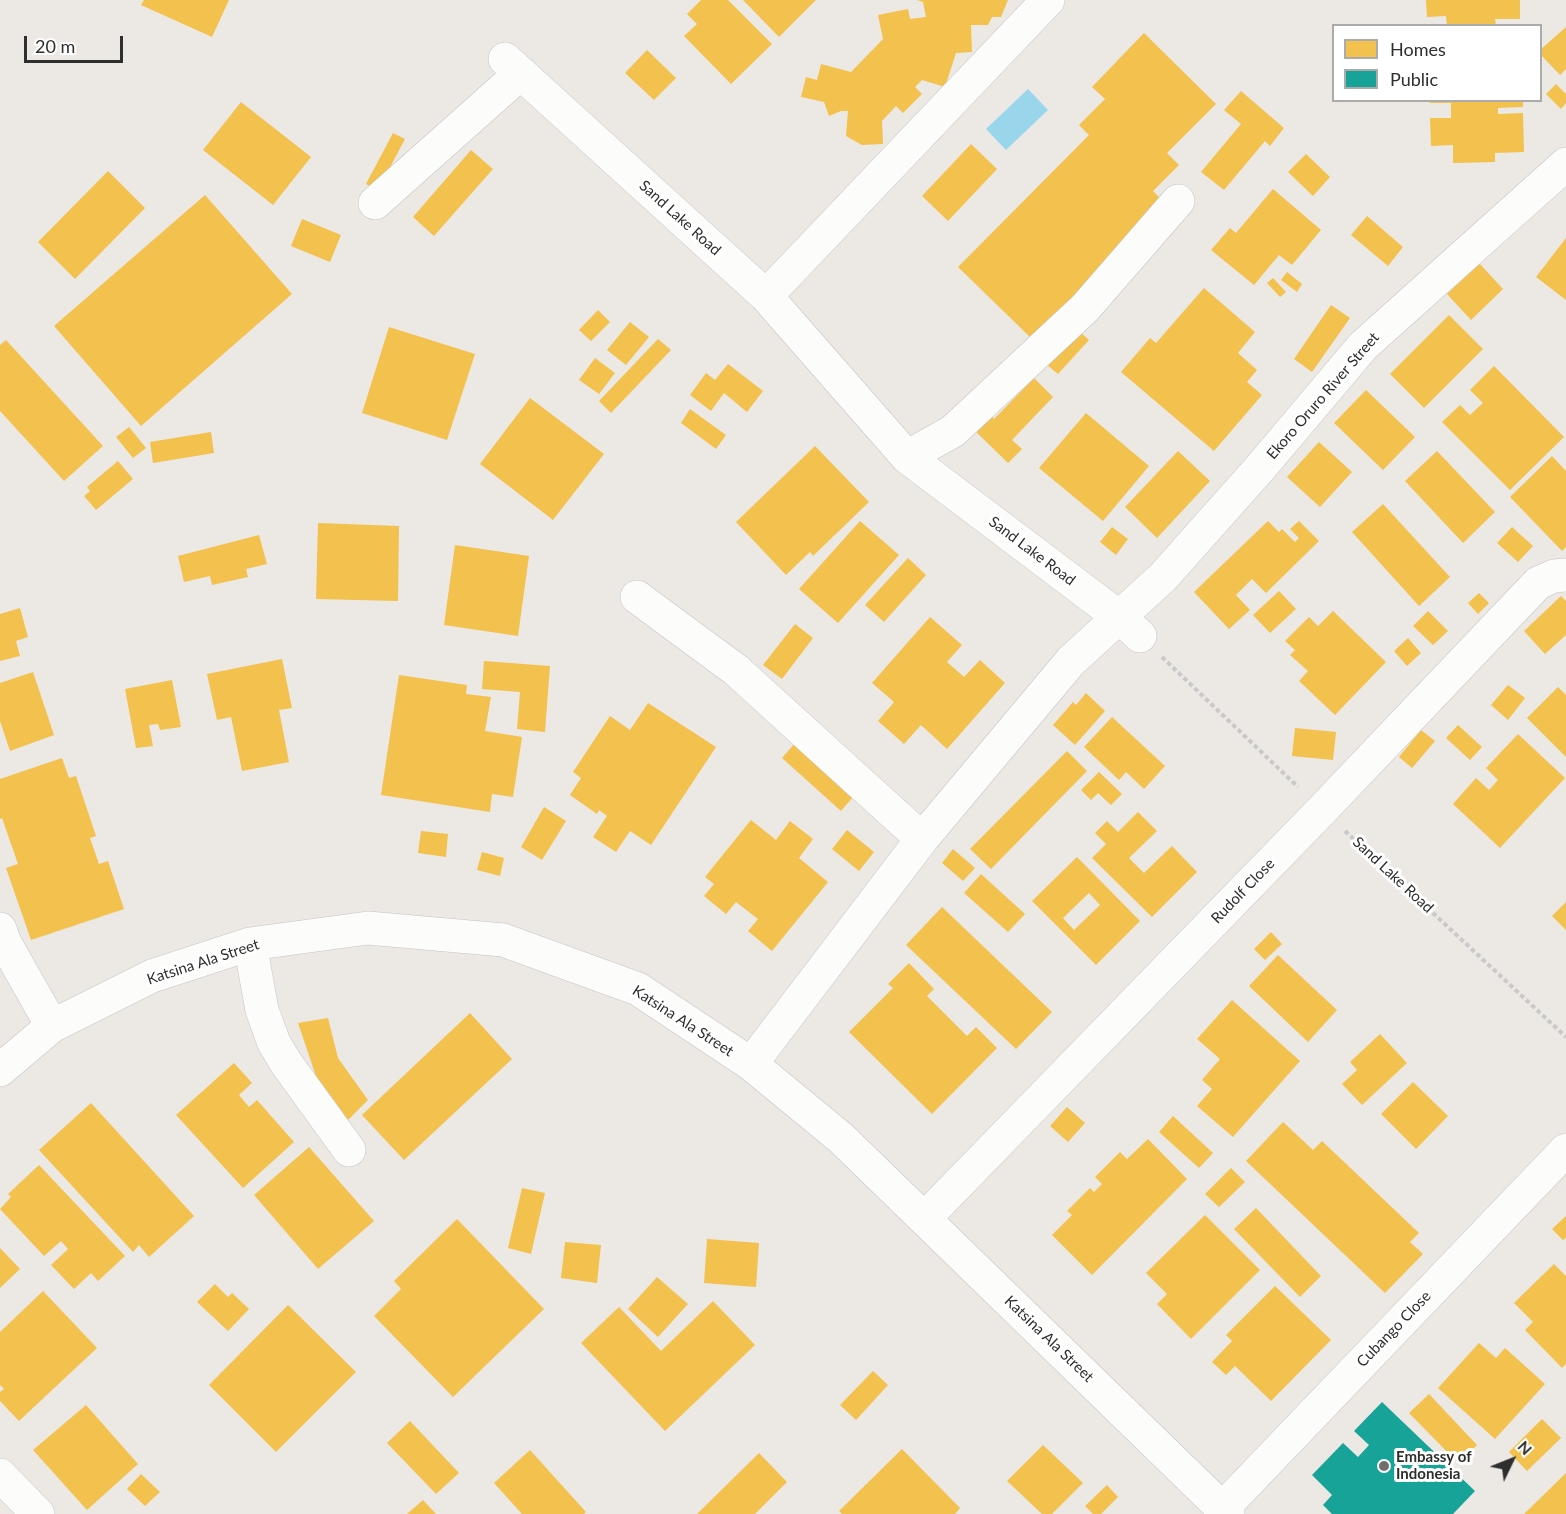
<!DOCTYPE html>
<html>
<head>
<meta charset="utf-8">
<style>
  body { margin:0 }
  #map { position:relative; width:1566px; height:1514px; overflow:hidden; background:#ece8e4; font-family:Lato,sans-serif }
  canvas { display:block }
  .legend { position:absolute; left:1332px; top:24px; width:210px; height:78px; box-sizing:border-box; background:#fff; border:2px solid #ababab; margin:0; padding:8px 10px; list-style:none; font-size:18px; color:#2e2e2e }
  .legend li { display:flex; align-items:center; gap:12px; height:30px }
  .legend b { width:30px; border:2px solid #ababab }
  .north { position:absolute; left:1482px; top:1430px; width:60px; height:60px; -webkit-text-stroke:4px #fff; paint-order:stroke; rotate:47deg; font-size:16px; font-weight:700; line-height:24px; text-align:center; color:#2e2e2e }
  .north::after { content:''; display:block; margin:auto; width:21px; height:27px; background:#2e2e2e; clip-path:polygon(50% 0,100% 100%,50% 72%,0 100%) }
  .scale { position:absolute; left:24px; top:36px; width:99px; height:27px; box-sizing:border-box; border:3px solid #2e2e2e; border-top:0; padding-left:8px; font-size:18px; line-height:21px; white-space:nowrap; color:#2e2e2e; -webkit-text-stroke:4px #fff; paint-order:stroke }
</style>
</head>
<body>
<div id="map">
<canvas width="1566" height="1514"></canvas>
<ul class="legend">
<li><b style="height:16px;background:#f2c14e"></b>Homes</li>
<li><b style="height:16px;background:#17a398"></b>Public</li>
</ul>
<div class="north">N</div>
<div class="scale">20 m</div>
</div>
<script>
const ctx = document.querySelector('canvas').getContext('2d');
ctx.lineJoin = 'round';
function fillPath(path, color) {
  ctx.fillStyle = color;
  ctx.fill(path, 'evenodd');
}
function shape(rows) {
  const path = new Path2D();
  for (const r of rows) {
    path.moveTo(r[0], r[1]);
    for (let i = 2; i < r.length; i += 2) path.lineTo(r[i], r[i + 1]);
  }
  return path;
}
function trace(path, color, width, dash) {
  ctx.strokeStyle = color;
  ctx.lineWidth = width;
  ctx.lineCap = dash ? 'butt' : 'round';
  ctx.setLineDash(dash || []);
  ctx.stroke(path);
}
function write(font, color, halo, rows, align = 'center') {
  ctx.font = font + ' Lato,sans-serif';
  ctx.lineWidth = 6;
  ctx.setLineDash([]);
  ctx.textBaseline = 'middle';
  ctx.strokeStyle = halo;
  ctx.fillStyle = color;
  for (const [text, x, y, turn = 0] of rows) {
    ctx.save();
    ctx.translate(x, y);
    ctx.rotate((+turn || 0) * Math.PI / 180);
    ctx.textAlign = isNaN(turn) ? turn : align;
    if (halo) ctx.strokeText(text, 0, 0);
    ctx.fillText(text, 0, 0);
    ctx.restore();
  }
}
const water = shape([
  [1028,89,1048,110,1006,150,986,129]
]);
const homes = shape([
  [144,0,229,0,212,37,141,5],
  [701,0,728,0,772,44,731,84,684,36,697,24,687,14],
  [743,0,816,0,779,37],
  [917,0,1008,0,1001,17,992,17,988,25,971,25,972,52,956,53,945,87,922,80,915,87,922,94,903,113,896,106,882,121,883,144,862,145,846,136,848,111,841,111,829,116,824,102,801,97,806,77,817,80,821,64,851,72,883,39,878,15,908,9,910,19,926,17,923,2],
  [1426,0,1520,0,1520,19,1495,19,1496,26,1447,26,1446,16,1427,17],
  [1566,27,1566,69,1560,75,1540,54,1540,50],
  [1144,33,1216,104,1167,153,1179,165,1153,191,1166,204,1032,339,958,267,1089,135,1079,125,1105,99,1092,87],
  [647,50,676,78,654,100,625,73],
  [1556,84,1566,94,1566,103,1561,109,1546,94],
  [1241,91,1284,128,1270,146,1265,141,1224,190,1201,172,1241,124,1224,110],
  [1429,100,1523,100,1523,107,1498,108,1498,114,1523,113,1524,152,1495,153,1495,162,1453,163,1453,145,1431,146,1430,118,1451,118,1451,103,1430,103],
  [241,102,311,157,273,205,203,150],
  [393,133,405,139,378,190,366,184],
  [971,144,997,169,948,221,922,196],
  [471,150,493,169,434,236,413,217],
  [1306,154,1330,177,1313,196,1288,172],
  [108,171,145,208,75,279,38,242],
  [1273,189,1321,230,1292,265,1279,255,1254,285,1211,250,1230,228,1236,233],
  [205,195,292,294,141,426,54,326],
  [1367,216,1403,247,1388,266,1351,235],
  [302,219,341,235,330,262,291,246],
  [1566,238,1566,300,1536,277],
  [1479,263,1503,289,1471,320,1447,294],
  [1287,272,1302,284,1297,292,1281,280],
  [1273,278,1286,292,1280,297,1267,283],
  [1204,288,1255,332,1238,353,1257,370,1247,382,1262,395,1214,451,1121,372,1150,338,1156,343],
  [1331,305,1350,318,1312,372,1294,359],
  [598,310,610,322,591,341,579,330],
  [1449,315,1483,349,1424,408,1390,374],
  [630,322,649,337,626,365,607,350],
  [1072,325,1089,340,1058,374,1040,359],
  [389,327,475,354,447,440,362,413],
  [658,339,671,350,611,413,599,401],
  [6,340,103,446,64,481,0,411,0,345],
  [595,358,615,373,599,394,579,380],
  [728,364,763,391,747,412,724,393,711,411,690,395,706,373,715,380],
  [1494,366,1564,437,1510,490,1442,422,1460,405,1470,415,1483,403,1470,390],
  [1034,378,1053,397,1012,440,1022,449,1008,463,971,427,986,411,994,419],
  [1366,390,1415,437,1383,470,1334,423],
  [530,398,604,454,553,520,480,464],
  [690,409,726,435,716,449,681,423],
  [1086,413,1149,466,1103,521,1039,468],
  [129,427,146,448,133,458,116,437],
  [211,432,214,453,153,463,150,442],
  [1319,442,1352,472,1320,507,1287,477],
  [815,446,869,502,813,556,810,552,786,575,736,522],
  [1178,451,1210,481,1157,538,1125,507],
  [1437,451,1495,512,1463,543,1405,481],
  [1552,456,1566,471,1566,547,1562,551,1510,497],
  [118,461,133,479,96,510,84,496,90,491,87,487],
  [1383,504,1450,577,1419,606,1352,532],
  [860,521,899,555,838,623,799,589],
  [1268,521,1279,532,1282,529,1295,542,1299,538,1290,529,1299,521,1319,541,1266,593,1252,579,1236,595,1250,610,1229,629,1194,592],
  [318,523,399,526,398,601,316,599],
  [1112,527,1128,539,1116,555,1100,542],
  [1512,527,1533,546,1518,562,1497,543],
  [259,535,267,564,246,569,248,577,212,585,210,576,184,582,178,556],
  [455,545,529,556,518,636,444,625],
  [908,558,926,575,884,622,865,605],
  [1279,591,1296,609,1270,633,1253,615],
  [1479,593,1489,603,1478,614,1468,603],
  [1561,596,1566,601,1566,635,1545,654,1524,631],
  [20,608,28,637,16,641,20,656,0,661,0,614],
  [1333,611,1386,662,1335,715,1299,681,1308,671,1290,655,1295,650,1285,641,1309,617,1318,626],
  [1428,611,1448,631,1433,645,1413,626],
  [930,617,962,645,947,662,964,677,980,660,1005,683,947,749,921,725,904,744,878,721,894,702,872,683],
  [795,624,813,638,782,679,763,665],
  [1408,638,1421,653,1407,666,1394,651],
  [282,659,292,708,279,710,289,762,242,771,231,717,217,720,207,674],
  [484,661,550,666,545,732,517,729,520,692,482,689],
  [33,672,54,735,10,751,0,721,0,683],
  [399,675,467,685,466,694,491,697,485,731,522,737,513,797,492,794,490,812,381,795],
  [172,680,181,727,160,730,158,724,149,725,153,746,136,748,125,689],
  [1508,685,1525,698,1508,720,1491,705],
  [1558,687,1566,695,1566,757,1527,718],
  [1086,693,1105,711,1075,745,1053,725,1073,702,1076,705],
  [648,703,716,747,651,845,630,831,616,852,593,837,607,816,599,810,597,814,570,795,581,778,573,772,610,716,630,730],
  [1112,717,1165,766,1144,789,1126,772,1119,780,1084,747],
  [1458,725,1482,747,1470,760,1446,738],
  [1295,728,1336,732,1333,760,1292,756],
  [1421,730,1435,741,1412,768,1399,757],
  [1518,734,1565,778,1500,848,1453,804,1476,778,1489,790,1498,780,1486,768],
  [802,735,861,788,841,811,782,758],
  [1067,751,1087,771,991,869,970,849],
  [62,758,69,778,76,776,96,836,90,838,99,864,108,861,124,909,31,940,6,868,18,864,2,818,0,819,0,779],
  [1099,772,1122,794,1111,805,1098,793,1091,800,1081,790],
  [544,807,566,821,542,860,521,847],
  [1138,812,1157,831,1129,858,1144,873,1172,846,1197,872,1152,917,1092,858,1106,844,1095,833,1107,821,1118,832],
  [751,820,776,840,790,821,813,839,799,858,828,882,772,951,748,931,758,919,736,902,726,914,704,896,714,884,705,877],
  [847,830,874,852,859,871,832,849],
  [421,831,448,834,446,857,418,853],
  [953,849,975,868,963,881,942,863],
  [482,852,504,858,500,876,477,870],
  [1077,857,1140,921,1096,965,1032,901],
  [1089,893,1100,905,1074,930,1063,918],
  [981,874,1025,914,1008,932,964,893],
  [1566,902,1566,930,1552,916],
  [942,907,1052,1012,1016,1049,906,945],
  [1271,932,1282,944,1265,960,1254,949],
  [1278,955,1337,1010,1308,1042,1249,986],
  [909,963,934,989,927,996,967,1036,976,1027,997,1048,932,1114,849,1032,893,988,888,984],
  [1232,1000,1300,1061,1233,1137,1197,1106,1212,1089,1202,1080,1220,1059,1197,1039],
  [470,1013,512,1059,404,1160,362,1115],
  [328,1018,338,1058,368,1100,348,1120,317,1079,298,1023],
  [1380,1034,1407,1063,1362,1105,1342,1084,1357,1070,1350,1062],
  [234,1063,252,1083,239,1095,249,1107,257,1100,294,1142,243,1188,176,1115],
  [1413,1082,1448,1116,1416,1149,1381,1114],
  [91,1103,194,1216,149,1257,139,1245,133,1252,39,1150],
  [1067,1107,1085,1123,1068,1142,1050,1126],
  [1173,1116,1213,1153,1199,1168,1159,1132],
  [1283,1122,1313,1150,1322,1141,1419,1233,1410,1242,1423,1254,1385,1293,1246,1161],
  [1148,1139,1187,1179,1092,1275,1052,1235,1072,1215,1067,1211,1090,1188,1094,1192,1102,1184,1095,1177,1120,1152,1127,1159],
  [309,1147,374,1221,318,1269,254,1195],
  [39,1165,125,1256,98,1281,91,1273,74,1289,51,1265,68,1249,61,1241,44,1256,0,1209,11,1197,8,1194],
  [1231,1168,1245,1182,1219,1207,1205,1194],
  [522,1188,545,1193,531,1254,508,1248],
  [1256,1208,1321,1276,1300,1297,1234,1229],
  [1205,1215,1260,1270,1191,1339,1157,1304,1167,1294,1146,1273],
  [1566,1216,1566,1238,1563,1240,1552,1229],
  [457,1219,544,1309,453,1397,374,1316,401,1289,394,1281],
  [707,1239,759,1243,756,1287,704,1283],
  [565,1242,601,1245,597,1283,561,1278],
  [0,1248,20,1269,0,1288],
  [1554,1264,1566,1276,1566,1364,1562,1368,1525,1330,1533,1322,1514,1303],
  [657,1277,688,1304,658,1337,628,1309],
  [215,1284,228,1297,232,1293,249,1309,228,1331,197,1302],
  [1275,1286,1331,1340,1271,1401,1235,1366,1226,1375,1212,1362,1232,1341,1226,1335],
  [43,1291,97,1348,19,1421,0,1401,0,1392,4,1389,0,1385,0,1332],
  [713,1301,755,1345,665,1431,581,1343,619,1307,661,1351],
  [288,1305,356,1372,276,1452,209,1385],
  [1479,1343,1496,1358,1505,1348,1545,1384,1495,1439,1438,1388],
  [873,1371,888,1385,856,1420,840,1405],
  [1429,1394,1477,1445,1458,1463,1409,1413],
  [86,1405,138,1464,87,1510,33,1450],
  [1542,1419,1561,1438,1527,1471,1509,1452],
  [410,1421,459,1473,436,1494,387,1443],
  [1043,1445,1083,1483,1052,1514,1042,1514,1007,1481],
  [902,1449,960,1508,955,1514,842,1514,839,1511],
  [530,1450,586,1512,584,1514,522,1514,494,1483],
  [759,1453,787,1482,755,1514,697,1514],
  [1566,1473,1566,1514,1524,1514],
  [141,1474,160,1492,145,1506,127,1489],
  [1107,1485,1118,1497,1101,1514,1093,1514,1085,1506],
  [423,1500,436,1514,407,1514]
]);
const public = shape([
  [1382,1402,1475,1491,1453,1514,1332,1514,1323,1505,1332,1495,1312,1475,1343,1443,1358,1457,1369,1445,1354,1431]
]);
const path = shape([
  [1162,657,1298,787],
  [1345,831,1566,1037]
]);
const minor = shape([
  [505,59,766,296,907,457,1119,617,1140,636],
  [375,203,521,73],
  [766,296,1048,0],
  [907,457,953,431,1085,308,1178,201],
  [637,597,736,670,922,839],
  [0,929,4,941,52,1026],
  [250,944,262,1010,274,1043,286,1063,349,1150],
  [751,1064,922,839,1071,661,1163,577,1260,468,1363,346,1566,164],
  [0,1070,52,1026,152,976,250,944,368,928,503,940,638,989,751,1064,841,1138,1228,1514],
  [925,1218,1322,810,1538,583,1554,576,1566,575],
  [0,1475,38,1514],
  [1223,1508,1566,1150]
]);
const markers = [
  [1384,1466,6,"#706f6e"]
];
const streetNames = [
  ["Sand Lake Road",680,218,42],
  ["Ekoro Oruro River Street",1323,396,-49],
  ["Sand Lake Road",1032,551,37],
  ["Sand Lake Road",1393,875,43],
  ["Rudolf Close",1243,891,-46],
  ["Katsina Ala Street",203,962,-18],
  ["Katsina Ala Street",683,1021,33],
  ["Cubango Close",1394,1329,-46],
  ["Katsina Ala Street",1049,1339,44]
];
const poiNames = [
  ["Embassy of",1396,1457],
  ["Indonesia",1396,1474]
];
fillPath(water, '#99d6ec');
fillPath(homes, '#f2c14e');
fillPath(public, '#17a398');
trace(minor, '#c5c4c5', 34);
trace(path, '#c9c9c8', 4, [4.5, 3]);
trace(minor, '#fcfcfb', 33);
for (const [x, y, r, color] of markers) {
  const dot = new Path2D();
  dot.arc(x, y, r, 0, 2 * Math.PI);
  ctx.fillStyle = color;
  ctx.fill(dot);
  trace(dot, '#fff', 2);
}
write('15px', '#2e2e2e', '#fff', streetNames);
write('bold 15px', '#2e2e2e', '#fff', poiNames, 'left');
</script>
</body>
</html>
